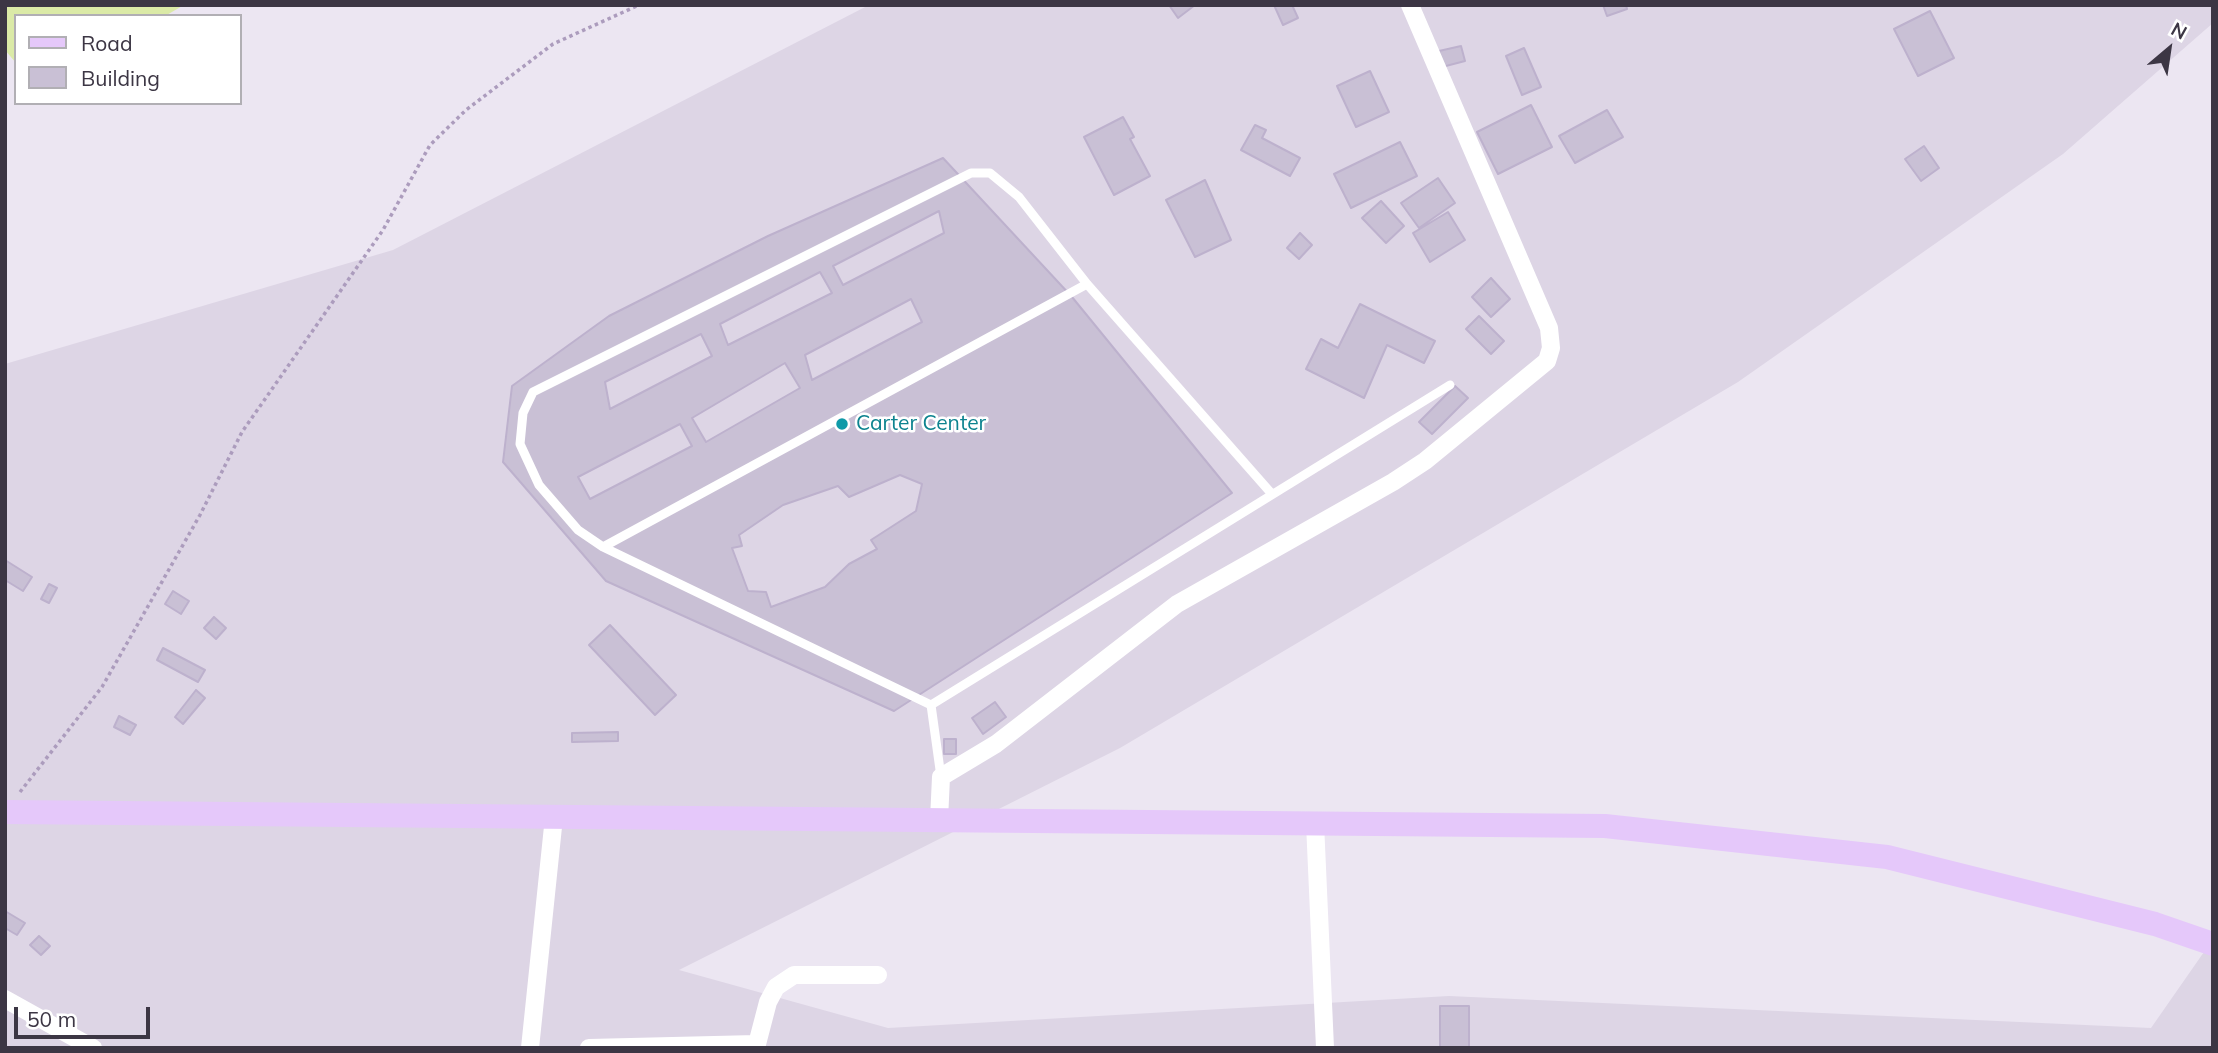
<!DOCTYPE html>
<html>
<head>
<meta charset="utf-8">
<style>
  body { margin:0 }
  #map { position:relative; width:2218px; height:1053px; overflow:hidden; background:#ece6f2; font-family:Mulish,sans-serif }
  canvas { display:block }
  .frame { position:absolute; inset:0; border:7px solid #3c3644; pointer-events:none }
  .legend { position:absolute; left:14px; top:14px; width:228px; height:91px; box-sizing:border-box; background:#fff; border:2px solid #b1afb4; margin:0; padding:9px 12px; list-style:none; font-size:21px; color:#3c3644 }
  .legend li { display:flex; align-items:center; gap:14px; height:35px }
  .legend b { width:35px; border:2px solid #b1afb4 }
  .north { position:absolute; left:2134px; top:14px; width:70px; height:70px; -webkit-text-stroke:5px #fff; paint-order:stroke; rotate:29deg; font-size:19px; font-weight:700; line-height:28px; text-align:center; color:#3c3644 }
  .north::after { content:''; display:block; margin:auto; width:24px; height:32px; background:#3c3644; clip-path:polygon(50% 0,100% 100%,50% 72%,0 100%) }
  .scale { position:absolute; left:14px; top:1007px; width:136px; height:32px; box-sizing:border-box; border:4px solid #3c3644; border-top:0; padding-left:9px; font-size:21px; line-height:24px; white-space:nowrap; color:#3c3644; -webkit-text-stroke:5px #fff; paint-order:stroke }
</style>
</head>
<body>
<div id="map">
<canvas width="2218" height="1053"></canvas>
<div class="frame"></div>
<ul class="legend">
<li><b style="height:9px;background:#e5c8fa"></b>Road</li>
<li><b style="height:19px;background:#c9c0d5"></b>Building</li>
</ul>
<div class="north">N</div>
<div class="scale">50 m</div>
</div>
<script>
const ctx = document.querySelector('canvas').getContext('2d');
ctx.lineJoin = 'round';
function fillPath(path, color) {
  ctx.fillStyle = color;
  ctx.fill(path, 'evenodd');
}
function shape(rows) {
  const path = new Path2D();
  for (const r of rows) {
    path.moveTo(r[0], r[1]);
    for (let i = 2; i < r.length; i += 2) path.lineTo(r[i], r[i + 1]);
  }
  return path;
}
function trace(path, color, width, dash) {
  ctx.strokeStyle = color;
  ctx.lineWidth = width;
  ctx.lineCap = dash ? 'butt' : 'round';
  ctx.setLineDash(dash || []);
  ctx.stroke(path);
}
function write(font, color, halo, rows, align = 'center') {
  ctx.font = font + ' Mulish,sans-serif';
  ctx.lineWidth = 5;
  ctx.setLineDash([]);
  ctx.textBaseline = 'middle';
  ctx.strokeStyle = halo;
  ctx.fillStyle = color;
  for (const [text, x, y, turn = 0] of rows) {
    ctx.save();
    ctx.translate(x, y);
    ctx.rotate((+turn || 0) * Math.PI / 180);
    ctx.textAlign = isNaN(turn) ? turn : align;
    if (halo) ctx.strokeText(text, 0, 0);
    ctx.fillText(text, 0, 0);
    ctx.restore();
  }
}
const residential = shape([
  [869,5,2213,5,2213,23,2063,154,1738,382,1120,748,679,970,888,1028,1449,996,2151,1028,2213,939,2213,1048,5,1048,5,364,393,250]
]);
const water = shape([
  [5,5,184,5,165,16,16,16,16,63,5,50]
]);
const building = shape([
  [1169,5,1195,5,1178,18,1169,5],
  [1274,5,1292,5,1298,18,1283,25,1274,5],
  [1603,5,1626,5,1627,9,1607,16,1603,5],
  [1930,11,1954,58,1918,76,1894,29,1930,11],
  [1461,46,1465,61,1442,67,1439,51,1461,46],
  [1524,48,1541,87,1522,95,1506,56,1524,48],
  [1370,71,1389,112,1356,127,1337,86,1370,71],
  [1531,105,1552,147,1498,174,1477,132,1531,105],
  [1607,110,1623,137,1575,163,1559,136,1607,110],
  [1123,117,1134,137,1130,139,1150,176,1114,195,1084,137,1123,117],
  [1255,125,1266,130,1262,138,1300,158,1290,176,1241,150,1255,125],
  [1400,142,1417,176,1351,208,1334,174,1400,142],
  [1924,146,1939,168,1921,181,1905,159,1924,146],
  [943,158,1072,297,1232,493,894,711,606,581,503,462,512,386,609,316,768,236,943,158],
  [1438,178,1455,203,1419,228,1401,203,1438,178],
  [1205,180,1231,240,1195,257,1166,200,1205,180],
  [1381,201,1404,226,1386,243,1362,218,1381,201],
  [939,211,944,233,843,285,833,266,939,211],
  [1448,212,1465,240,1430,262,1413,233,1448,212],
  [1300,233,1312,245,1299,259,1287,248,1300,233],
  [820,272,832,293,728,345,720,324,820,272],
  [1491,278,1510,299,1491,317,1472,297,1491,278],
  [911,299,922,322,812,380,805,355,911,299],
  [1360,304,1435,341,1424,363,1387,345,1364,398,1306,369,1321,339,1338,348,1360,304],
  [1479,316,1504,341,1491,354,1466,329,1479,316],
  [701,334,712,356,610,409,605,382,701,334],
  [785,363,800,388,706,442,692,418,785,363],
  [1455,386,1468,398,1432,434,1419,422,1455,386],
  [680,424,692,446,590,499,578,477,680,424],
  [900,475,922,484,916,511,871,540,877,549,849,564,825,587,771,607,766,592,748,591,732,548,742,546,739,535,783,505,838,486,849,497,900,475],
  [5,560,32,577,23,591,5,580,5,560],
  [49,584,57,588,49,603,41,599,49,584],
  [173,591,189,601,181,614,165,604,173,591],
  [214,617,226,628,216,639,204,628,214,617],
  [610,625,676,695,655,715,589,645,610,625],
  [163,648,205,670,198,682,157,660,163,648],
  [196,690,205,698,183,724,175,717,196,690],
  [995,702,1006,717,983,734,972,718,995,702],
  [119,716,136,725,130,735,114,727,119,716],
  [618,732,618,741,572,742,572,733,618,732],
  [944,739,956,739,956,754,944,754,944,739],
  [5,911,25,923,17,935,5,928,5,911],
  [39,936,50,946,41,955,30,945,39,936],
  [1440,1006,1469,1006,1469,1048,1440,1048,1440,1006]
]);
const path = shape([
  [20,792,102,687,200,515,242,432,383,230,430,145,466,110,553,44,639,5]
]);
const service = shape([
  [603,547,1087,284],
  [931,705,1450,385],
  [941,777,931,705,603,547,578,530,539,485,520,444,523,413,533,392,971,173,990,173,1019,197,1087,284,1271,493]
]);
const minor = shape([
  [939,820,941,777,996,744,1177,604,1393,482,1425,461,1547,361,1551,348,1549,328,1410,5],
  [1315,823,1325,1048],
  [5,999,93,1048],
  [530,1048,554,817],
  [589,1048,756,1044],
  [756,1048,768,1002,776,987,794,975,878,975]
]);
const secondary = shape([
  [5,812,1605,826,1887,857,2155,924,2213,944]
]);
const markers = [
  [842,424,7,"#0f9aa8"]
];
const cultureNames = [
  ["Carter Center",856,424]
];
fillPath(residential, '#ddd5e5');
fillPath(water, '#dbeaa7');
fillPath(building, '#c9c0d5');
trace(building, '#bdb1cd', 2);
trace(path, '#ac9cbd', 3.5, [3.5, 3.5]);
trace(service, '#fff', 9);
trace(minor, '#fff', 18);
trace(secondary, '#e5c8fa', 24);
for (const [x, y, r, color] of markers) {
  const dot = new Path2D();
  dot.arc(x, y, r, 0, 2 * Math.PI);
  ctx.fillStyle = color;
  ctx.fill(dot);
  trace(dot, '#fff', 2.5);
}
write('21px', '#0d838f', '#fff', cultureNames, 'left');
</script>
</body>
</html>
